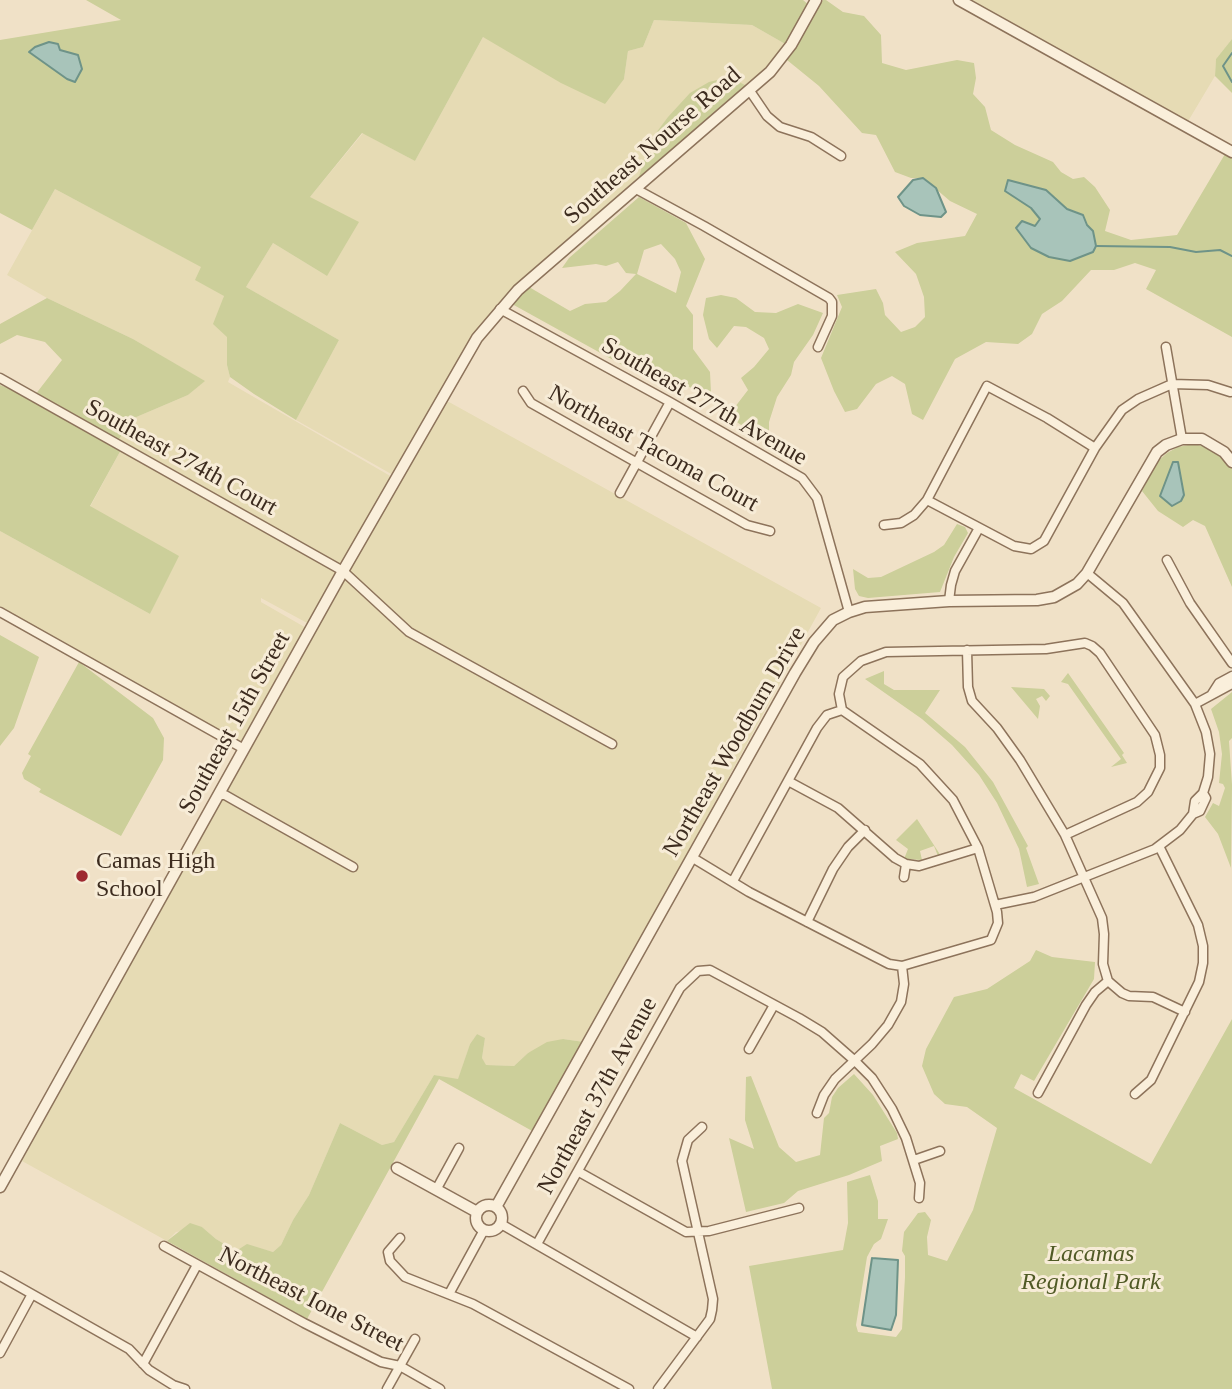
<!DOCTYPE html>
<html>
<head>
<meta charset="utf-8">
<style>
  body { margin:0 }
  canvas { display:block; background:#f0e1c7 }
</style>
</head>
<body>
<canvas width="1232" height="1389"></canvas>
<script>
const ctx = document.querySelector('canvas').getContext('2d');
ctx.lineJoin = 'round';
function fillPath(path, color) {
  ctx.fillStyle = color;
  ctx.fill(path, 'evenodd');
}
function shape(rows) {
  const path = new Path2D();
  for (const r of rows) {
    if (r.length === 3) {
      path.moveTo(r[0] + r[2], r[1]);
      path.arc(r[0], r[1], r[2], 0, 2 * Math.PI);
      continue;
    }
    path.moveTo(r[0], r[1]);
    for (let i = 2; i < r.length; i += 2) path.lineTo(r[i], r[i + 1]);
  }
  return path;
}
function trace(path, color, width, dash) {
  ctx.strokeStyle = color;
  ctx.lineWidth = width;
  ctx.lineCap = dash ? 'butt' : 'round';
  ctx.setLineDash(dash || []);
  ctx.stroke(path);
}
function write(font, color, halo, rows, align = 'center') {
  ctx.font = font + ' "Times New Roman",serif';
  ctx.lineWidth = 6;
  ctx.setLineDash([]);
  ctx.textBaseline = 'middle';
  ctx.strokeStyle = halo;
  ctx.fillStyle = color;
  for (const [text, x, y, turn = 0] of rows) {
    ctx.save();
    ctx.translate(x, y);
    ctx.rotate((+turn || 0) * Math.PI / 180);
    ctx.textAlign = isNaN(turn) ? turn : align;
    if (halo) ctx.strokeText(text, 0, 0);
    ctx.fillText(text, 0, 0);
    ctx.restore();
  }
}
const farmland = shape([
  [965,0,1232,0,1232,39,1216,59,1215,76,1187,123],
  [654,20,752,25,787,45,771,65,491,314,418,431,393,475,296,420,339,340,246,287,273,243,327,276,310,197,363,133,415,161,483,37,624,79,628,51,643,47],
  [55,189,202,267,224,295,219,328,227,336,227,365,230,377,228,382,392,477,342,568,117,442,134,418,188,395,204,381,133,339,47,298,7,275],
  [449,402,821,608,584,1042,563,1039,528,1053,514,1066,485,1065,482,1058,485,1038,477,1034,470,1044,458,1080,434,1075,394,1142,382,1145,340,1123,309,1195,293,1220,281,1245,273,1252,247,1245,236,1251,216,1239,202,1227,176,1232,167,1241,22,1161,198,840,413,457,444,403],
  [122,448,339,571,309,624,261,598,261,602,308,629,242,744,0,612,0,531,150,614,178,556,90,507]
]);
const green = shape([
  [86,0,803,0,810,6,787,45,752,25,654,20,643,47,628,51,624,79,605,104,561,83,483,37,415,161,362,133,310,197,359,222,327,276,273,243,246,287,339,340,296,420,254,394,230,377,227,365,227,337,213,324,224,296,195,280,201,267,55,189,32,230,0,213,0,40,121,20],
  [823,0,826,0,843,12,864,16,881,35,882,63,906,70,957,60,974,63,976,78,973,94,985,107,991,130,1015,145,1053,162,1061,172,1073,179,1084,177,1095,187,1110,210,1105,231,1131,240,1177,235,1225,154,1232,158,1232,337,1146,289,1156,270,1135,263,1114,270,1091,270,1062,301,1042,314,1032,334,1018,344,986,342,955,359,923,420,912,414,905,384,892,376,876,384,857,409,845,412,834,391,821,358,842,307,837,295,876,289,883,303,885,315,901,332,915,327,925,317,924,297,916,274,895,252,917,243,965,236,977,214,950,201,923,178,911,178,895,172,876,135,862,133,819,86,787,60],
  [1009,180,1046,190,1067,209,1077,212,1087,225,1093,252,1070,261,1031,248,1025,239,1040,219,1031,208,1012,193],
  [1232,39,1232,93,1215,76,1216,59],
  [729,77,749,87,637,183,650,141,668,117,690,93,709,82],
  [639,197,686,223,705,259,686,306,693,315,693,349,710,372,711,393,667,381,640,367,624,366,512,304,529,287,570,311,585,304,606,302,620,291,636,274,626,273,618,262,606,266,596,264,562,268,569,258],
  [661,244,675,259,681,272,676,293,637,274,644,250],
  [721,295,736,298,755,312,776,313,798,304,823,313,813,335,794,362,791,375,777,397,769,422,769,444,728,416,748,390,741,378,754,367,769,349,764,338,746,327,734,326,717,348,709,339,703,315,706,298],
  [47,298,133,339,205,381,188,395,134,418,117,442,35,395,62,360,45,342,17,335,0,344,0,324],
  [0,385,33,398,122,448,90,506,179,556,150,614,0,531],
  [1193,444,1207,447,1220,455,1232,468,1232,587,1205,526,1193,520,1183,527,1158,511,1142,491,1156,463,1167,453,1178,447],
  [957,524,965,527,968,533,954,557,940,592,868,598,859,596,855,589,853,569,868,578,881,577,934,552,944,545],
  [0,635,39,657,14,728,0,746],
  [79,662,153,718,164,738,163,760,121,836,39,792,41,789,24,779,22,773,31,756,28,754],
  [884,671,884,684,894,690,940,690,925,713,965,747,993,782,1028,846,1026,848,1039,884,1027,887,1019,849,997,803,979,775,952,745,922,719,865,679],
  [1068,673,1124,753,1122,755,1127,763,1111,767,1121,759,1068,684,1061,682],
  [1011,687,1044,689,1050,696,1046,701,1042,696,1036,699,1040,706,1038,719],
  [1232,692,1232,738,1229,741,1232,785,1231,868,1218,834,1205,817,1213,803,1219,806,1225,788,1223,784,1219,783,1222,754,1219,732,1211,709],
  [917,819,941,856,938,856,934,846,920,851,922,860,904,859,908,849,896,840],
  [1036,950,1052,957,1095,962,1094,979,1034,1081,1021,1074,1014,1088,1151,1164,1232,1019,1232,1389,772,1389,749,1266,843,1250,848,1223,847,1182,870,1175,878,1201,878,1219,888,1219,881,1239,874,1244,867,1257,856,1325,858,1332,896,1337,902,1329,905,1277,905,1256,902,1251,904,1232,918,1213,925,1212,931,1220,927,1237,928,1255,947,1261,973,1210,997,1128,967,1107,945,1104,934,1094,922,1066,926,1049,954,997,987,989,1030,961],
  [477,1034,485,1038,482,1058,486,1065,514,1066,528,1053,547,1042,563,1039,584,1042,534,1132,439,1079,307,1319,167,1241,190,1223,202,1227,216,1239,236,1251,247,1244,273,1252,281,1245,293,1220,309,1195,340,1123,382,1145,394,1142,434,1075,458,1079,470,1044],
  [854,1074,873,1095,897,1133,898,1139,880,1146,882,1161,849,1175,798,1191,784,1203,746,1212,729,1138,754,1149,745,1120,746,1077,751,1076,779,1147,796,1162,820,1155,824,1118,829,1113,832,1097,838,1088]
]);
const water = shape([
  [49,42,58,44,60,50,78,55,82,69,75,82,67,79,29,52,35,47,49,42],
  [923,178,936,188,946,212,941,217,920,215,904,206,898,197,913,180,923,178],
  [1008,180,1046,190,1067,209,1083,215,1087,225,1093,231,1096,246,1093,252,1070,261,1049,257,1031,248,1016,228,1022,221,1035,226,1040,219,1031,208,1005,191,1008,180],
  [1173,462,1178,462,1184,495,1181,501,1172,506,1160,496,1173,462],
  [872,1258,898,1260,896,1315,891,1330,862,1325,872,1258]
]);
const stream = shape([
  [1232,53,1223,66,1232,82],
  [1096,246,1170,247,1196,252,1220,250,1232,256]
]);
const minor = shape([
  [750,91,767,116,780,127,811,137,841,156],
  [636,189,704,226,829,298,832,302,832,316,818,347],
  [500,309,670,402,802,478,817,498,849,612],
  [1166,347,1182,439],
  [0,378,343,571,409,632,612,744],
  [523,391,531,403,747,525,770,531],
  [620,493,670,402],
  [927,500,1014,546,1031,549,1044,541,1095,448,1122,410,1138,399,1172,384,1208,385,1230,392],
  [884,525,901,523,914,515,927,500,987,386,1047,418,1095,448],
  [1167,560,1190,603,1232,663],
  [949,601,951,585,955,571,979,528],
  [0,612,244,749],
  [967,650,968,687,972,701,997,728,1020,760,1065,835,1102,918,1104,934,1103,964,1108,981,1122,993,1129,996,1153,997,1185,1012],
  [1212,694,1219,683,1232,676],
  [1195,704,1232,684],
  [842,710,839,694,843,677,861,661,886,652,1046,649,1085,643,1092,646,1100,653,1155,735,1160,755,1160,768,1148,792,1137,802,1065,835],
  [788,781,838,808,895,858,906,864,919,866,978,848],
  [218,795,225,795,239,803,353,867],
  [1193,814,1195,801,1203,793],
  [693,858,749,892,889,964,902,966,991,940,998,923,997,912,978,848,953,800,920,764,842,710],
  [904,877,906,864],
  [733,881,817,728,827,715,842,710],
  [995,905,1034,897,1155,849,1180,830,1193,814,1200,811,1206,798,1203,793,1208,777,1210,754,1206,732,1195,704,1123,603,1087,573],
  [807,922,833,869,848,847,865,830],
  [749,1049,774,1005],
  [1038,1093,1086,1005,1095,992,1108,981],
  [1135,1094,1151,1080,1199,982,1203,963,1203,946,1198,925,1159,846],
  [817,1113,824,1095,835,1079,872,1044,888,1025,901,1002,904,984,902,966],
  [914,1160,940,1151],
  [579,1172,686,1232,709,1231,799,1208],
  [436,1190,459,1148],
  [501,1224,697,1337],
  [400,1238,388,1252,390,1261,405,1277,473,1304,629,1389],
  [537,1244,680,988,698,971,710,970,799,1018,822,1032,855,1061,872,1078,892,1109,906,1138,920,1183,919,1198],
  [164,1246,304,1323,381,1362,400,1366,440,1389],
  [0,1276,129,1349,149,1370,173,1385,185,1389],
  [449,1294,484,1230],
  [0,1353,32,1294],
  [143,1364,197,1265],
  [387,1389,415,1339],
  [658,1389,710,1319,712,1310,713,1299,682,1161,688,1140,702,1127]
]);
const tertiary = shape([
  [959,0,1232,152],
  [397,1168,477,1212],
  [0,1187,343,571,477,338,518,290,770,72,791,45,816,0],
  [489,1218,13],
  [496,1207,795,673,814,642,833,620,849,612,865,607,949,601,1037,600,1054,597,1077,584,1087,573,1157,452,1166,445,1182,439,1202,439,1224,452,1232,462]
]);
const markers = [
  [82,876,7,"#9e2931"]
];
const streetNames = [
  ["Southeast Nourse Road",653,146,-41],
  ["Southeast 277th Avenue",704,402,30],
  ["Northeast Tacoma Court",653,449,29],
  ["Southeast 274th Court",181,458,29],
  ["Southeast 15th Street",235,723,-61],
  ["Northeast Woodburn Drive",735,742,-60],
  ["Northeast 37th Avenue",598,1096,-61],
  ["Northeast Ione Street",311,1300,27]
];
const poiNames = [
  ["Camas High",96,862],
  ["School",96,890]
];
const parkNames = [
  ["Lacamas",1091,1255],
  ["Regional Park",1091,1283]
];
fillPath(farmland, '#e6dbb4');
fillPath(green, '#cccf9a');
fillPath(water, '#a8c4ba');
trace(water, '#6e9388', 2);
trace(stream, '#6e9388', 2);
trace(minor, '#8d735b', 11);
trace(tertiary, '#8d735b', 13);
trace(minor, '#faefdb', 8);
trace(tertiary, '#faefdb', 10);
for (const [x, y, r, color] of markers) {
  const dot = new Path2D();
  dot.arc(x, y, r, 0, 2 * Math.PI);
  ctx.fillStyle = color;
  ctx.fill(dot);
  trace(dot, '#f7ecd7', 2.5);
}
write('24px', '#3d2c1f', '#f7ecd7', streetNames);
write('24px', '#3d2c1f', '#f7ecd7', poiNames, 'left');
write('italic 24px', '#505a25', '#f7ecd7', parkNames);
</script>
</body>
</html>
